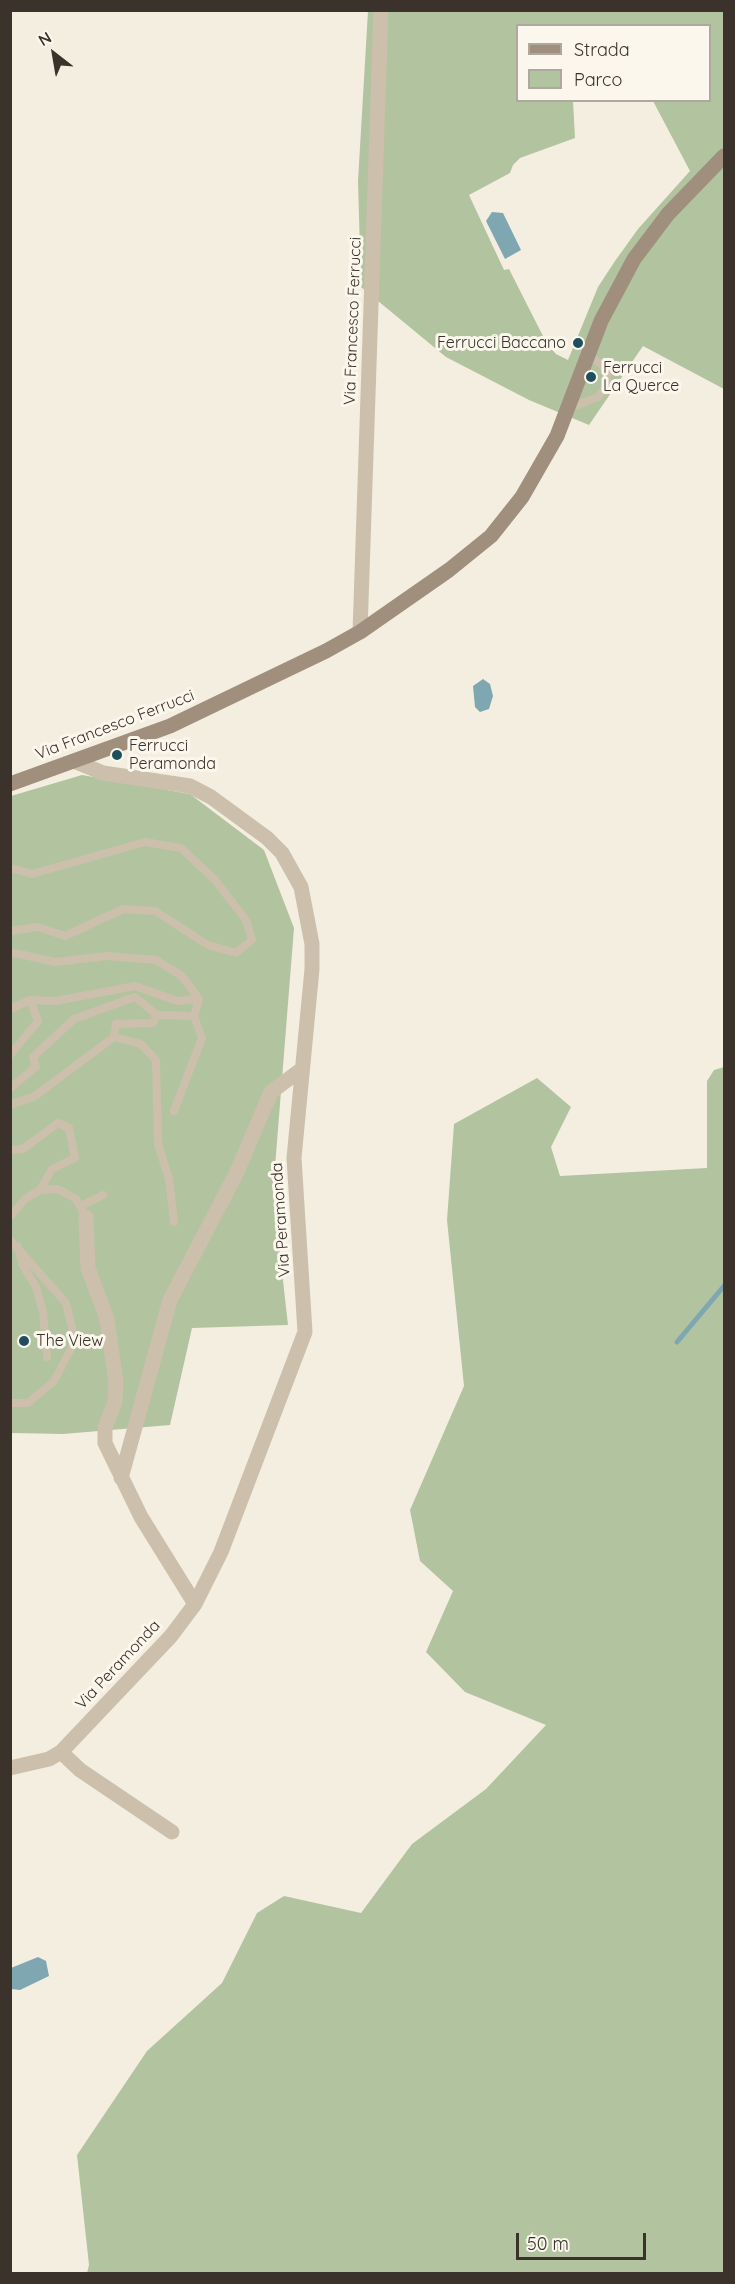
<!DOCTYPE html>
<html>
<head>
<meta charset="utf-8">
<style>
  body { margin:0 }
  #map { position:relative; width:735px; height:2284px; overflow:hidden; background:#f4eee0; font-family:Quicksand,sans-serif }
  canvas { display:block }
  .frame { position:absolute; inset:0; border:12px solid #3a322b; pointer-events:none }
  .legend { position:absolute; left:516px; top:24px; width:195px; height:78px; box-sizing:border-box; background:#fbf7ed; border:2px solid #aea89f; margin:0; padding:8px 10px; list-style:none; font-size:18px; color:#3a322b }
  .legend li { display:flex; align-items:center; gap:12px; height:30px }
  .legend b { width:30px; border:2px solid #aea89f }
  .north { position:absolute; left:24px; top:24px; width:60px; height:60px; -webkit-text-stroke:4px #fbf7ed; paint-order:stroke; rotate:329deg; font-size:16px; font-weight:700; line-height:24px; text-align:center; color:#3a322b }
  .north::after { content:''; display:block; margin:auto; width:21px; height:27px; background:#3a322b; clip-path:polygon(50% 0,100% 100%,50% 72%,0 100%) }
  .scale { position:absolute; left:516px; top:2233px; width:130px; height:27px; box-sizing:border-box; border:3px solid #3a322b; border-top:0; padding-left:8px; font-size:18px; line-height:21px; white-space:nowrap; color:#3a322b; -webkit-text-stroke:4px #fbf7ed; paint-order:stroke }
</style>
</head>
<body>
<div id="map">
<canvas width="735" height="2284"></canvas>
<div class="frame"></div>
<ul class="legend">
<li><b style="height:8px;background:#a08f7d"></b>Strada</li>
<li><b style="height:16px;background:#b2c3a0"></b>Parco</li>
</ul>
<div class="north">N</div>
<div class="scale">50 m</div>
</div>
<script>
const ctx = document.querySelector('canvas').getContext('2d');
ctx.lineJoin = 'round';
function fillPath(path, color) {
  ctx.fillStyle = color;
  ctx.fill(path, 'evenodd');
}
function shape(rows) {
  const path = new Path2D();
  for (const r of rows) {
    path.moveTo(r[0], r[1]);
    for (let i = 2; i < r.length; i += 2) path.lineTo(r[i], r[i + 1]);
  }
  return path;
}
function trace(path, color, width, dash) {
  ctx.strokeStyle = color;
  ctx.lineWidth = width;
  ctx.lineCap = dash ? 'butt' : 'round';
  ctx.setLineDash(dash || []);
  ctx.stroke(path);
}
function write(font, color, halo, rows, align = 'center') {
  ctx.font = font + ' Quicksand,sans-serif';
  ctx.lineWidth = 6;
  ctx.setLineDash([]);
  ctx.textBaseline = 'middle';
  ctx.strokeStyle = halo;
  ctx.fillStyle = color;
  for (const [text, x, y, turn = 0] of rows) {
    ctx.save();
    ctx.translate(x, y);
    ctx.rotate((+turn || 0) * Math.PI / 180);
    ctx.textAlign = isNaN(turn) ? turn : align;
    if (halo) ctx.strokeText(text, 0, 0);
    ctx.fillText(text, 0, 0);
    ctx.restore();
  }
}
const green = shape([
  [368,11,724,11,724,389,643,346,589,425,529,400,446,357,361,287,358,181],
  [518,26,710,26,710,100,653,101,690,171,638,229,615,261,598,287,568,360,556,354,546,342,509,269,504,270,469,195,510,173,513,165,520,158,575,138,573,101,518,100],
  [82,775,190,794,264,850,294,928,273,1192,288,1325,192,1328,170,1425,63,1434,11,1433,11,796],
  [724,1067,724,2273,87,2273,89,2265,77,2155,147,2051,222,1983,257,1913,284,1896,361,1913,412,1844,486,1789,546,1725,465,1692,426,1652,453,1591,420,1561,410,1510,464,1386,447,1220,454,1124,537,1078,571,1107,551,1147,560,1176,707,1168,707,1081,714,1070]
]);
const water = shape([
  [492,212,503,213,521,250,505,259,486,221],
  [483,679,490,684,493,696,489,709,480,712,475,707,473,686],
  [38,1957,46,1961,49,1976,20,1990,11,1989,11,1968]
]);
const stream = shape([
  [677,1342,724,1286]
]);
const service = shape([
  [569,408,598,397,608,384,606,369,589,354],
  [10,868,32,874,145,842,181,848,215,880,246,920,252,940,236,953,208,945,155,911,123,909,65,936,38,927,10,931],
  [10,952,55,962,107,956,156,960,182,976,199,999,177,1001,135,986,56,1001,30,1000,10,1009],
  [114,1037,141,1044,156,1060,158,1144,169,1179,174,1222],
  [10,1055,38,1021,30,1000],
  [10,1088,36,1067,33,1057,74,1019,135,997,157,1015],
  [10,1105,35,1096,114,1037,116,1024,153,1023,157,1015,194,1016,199,999],
  [174,1111,202,1038,194,1016],
  [10,1150,23,1149,58,1123,69,1128,75,1158,52,1169,40,1190],
  [81,1206,103,1195],
  [10,1217,25,1199,40,1190,58,1189,76,1199,86,1217],
  [10,1240,66,1303,75,1341,54,1381,28,1403,10,1403],
  [18,1246,22,1264,36,1287,43,1312,47,1357]
]);
const minor = shape([
  [360,632,381,10],
  [86,1217,88,1268,107,1319,116,1383,115,1402,105,1427,105,1443,141,1517,195,1604],
  [121,1478,170,1300,236,1174,271,1092,302,1069],
  [61,1752,80,1770,172,1832],
  [10,1768,49,1759,61,1752,171,1636,195,1604,221,1552,305,1332,294,1158,312,969,312,944,301,887,282,853,267,838,211,797,190,786,103,773,74,761]
]);
const secondary = shape([
  [10,784,170,726,326,651,360,632,449,570,491,536,522,497,557,436,601,321,634,259,668,214,724,156]
]);
const markers = [
  [578,343,6,"#1f4f5d"],
  [591,377,6,"#1f4f5d"],
  [117,755,6,"#1f4f5d"],
  [24,1341,6,"#1f4f5d"]
];
const streetNames = [
  ["Via Francesco Ferrucci",353,321,-88],
  ["Via Francesco Ferrucci",115,725,-21],
  ["Via Peramonda",281,1220,-94],
  ["Via Peramonda",118,1665,-47]
];
const poiNames = [
  ["Ferrucci Baccano",566,343,"right"],
  ["Ferrucci",603,368],
  ["La Querce",603,386],
  ["Ferrucci",129,746],
  ["Peramonda",129,764],
  ["The View",36,1341]
];
fillPath(green, '#b2c3a0');
fillPath(water, '#7fa7b1');
trace(stream, '#7fa7b1', 5);
trace(service, '#ccc0ac', 8);
trace(minor, '#ccc0ac', 15);
trace(secondary, '#a08f7d', 15);
for (const [x, y, r, color] of markers) {
  const dot = new Path2D();
  dot.arc(x, y, r, 0, 2 * Math.PI);
  ctx.fillStyle = color;
  ctx.fill(dot);
  trace(dot, '#fbf7ed', 2);
}
write('16px', '#3a322b', '#fbf7ed', streetNames);
write('16px', '#3a322b', '#fbf7ed', poiNames, 'left');
</script>
</body>
</html>
